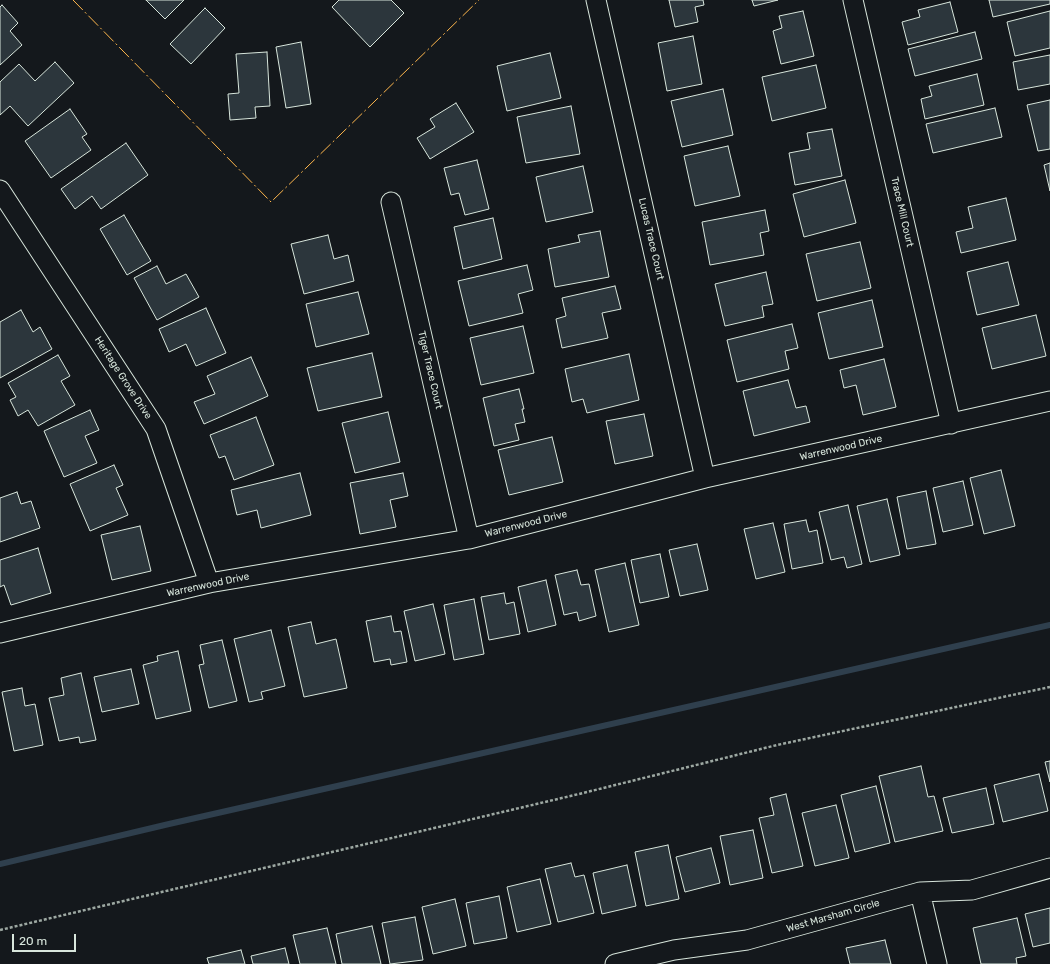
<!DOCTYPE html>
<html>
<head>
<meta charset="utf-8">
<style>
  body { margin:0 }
  #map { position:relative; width:1050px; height:964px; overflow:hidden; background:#14181c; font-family:Rubik,sans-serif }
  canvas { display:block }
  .scale { position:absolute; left:12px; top:934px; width:64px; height:18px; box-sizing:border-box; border:2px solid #d8e6dc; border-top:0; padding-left:5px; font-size:12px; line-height:14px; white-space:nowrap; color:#d8e6dc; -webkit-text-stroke:3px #14181c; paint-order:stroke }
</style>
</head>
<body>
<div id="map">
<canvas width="1050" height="964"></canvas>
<div class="scale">20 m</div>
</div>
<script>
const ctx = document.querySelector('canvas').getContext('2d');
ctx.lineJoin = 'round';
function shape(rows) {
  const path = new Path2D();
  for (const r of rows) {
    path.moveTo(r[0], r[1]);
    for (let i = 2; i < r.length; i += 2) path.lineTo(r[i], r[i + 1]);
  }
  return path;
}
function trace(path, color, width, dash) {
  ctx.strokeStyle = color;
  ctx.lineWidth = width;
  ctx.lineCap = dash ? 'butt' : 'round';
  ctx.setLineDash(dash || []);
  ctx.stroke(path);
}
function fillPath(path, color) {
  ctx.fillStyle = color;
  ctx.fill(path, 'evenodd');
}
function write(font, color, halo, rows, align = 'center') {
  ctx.font = font + ' Rubik,sans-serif';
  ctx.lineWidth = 3;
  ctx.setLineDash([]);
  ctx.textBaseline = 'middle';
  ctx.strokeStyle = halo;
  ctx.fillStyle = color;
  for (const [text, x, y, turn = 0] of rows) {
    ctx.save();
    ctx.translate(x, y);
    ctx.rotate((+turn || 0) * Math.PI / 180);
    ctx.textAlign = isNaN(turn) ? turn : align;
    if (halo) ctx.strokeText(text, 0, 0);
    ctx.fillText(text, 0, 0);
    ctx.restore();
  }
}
const stream = shape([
  [0,864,169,824,1050,625]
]);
const building = shape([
  [146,0,184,0,165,19,146,0],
  [339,0,391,0,404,13,370,47,332,7,339,0],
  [669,0,703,0,704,5,695,7,698,22,675,27,669,0],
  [752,0,778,0,754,6,752,0],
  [989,0,1050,0,1050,4,993,17,989,0],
  [950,2,958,32,908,45,902,22,920,17,918,10,950,2],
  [2,5,18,23,10,31,22,45,0,65,0,7,2,5],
  [205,8,225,28,191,64,170,44,205,8],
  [803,11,814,56,781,64,773,31,782,28,779,16,803,11],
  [1050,11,1050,48,1015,56,1007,22,1050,11],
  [975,32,982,59,915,76,908,49,975,32],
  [693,36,702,84,667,91,658,43,693,36],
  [301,42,311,104,286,108,276,47,301,42],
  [267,52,270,106,255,107,256,118,230,120,228,94,239,93,236,54,267,52],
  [550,53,561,98,507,111,497,66,550,53],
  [1050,55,1050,84,1018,90,1013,62,1050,55],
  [55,62,74,83,28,126,10,106,0,115,0,82,19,64,35,81,55,62],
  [816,65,826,108,772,121,762,77,816,65],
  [977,74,984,105,925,119,921,99,932,96,929,86,977,74],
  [723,89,733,135,682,147,671,101,723,89],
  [1050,100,1050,149,1038,151,1027,105,1050,100],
  [456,103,474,132,430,159,417,138,435,127,430,119,456,103],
  [571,106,580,154,526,163,517,117,571,106],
  [995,108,1002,137,933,153,926,124,995,108],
  [70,109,87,134,82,137,91,150,51,178,25,141,70,109],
  [832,129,842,176,795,185,789,153,810,149,807,133,832,129],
  [126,143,148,175,101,209,92,196,75,209,61,189,126,143],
  [728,146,740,196,695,206,684,156,728,146],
  [477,160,489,209,465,215,459,193,451,195,444,168,477,160],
  [1050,163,1050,191,1044,165,1050,163],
  [583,166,593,212,546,222,536,177,583,166],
  [845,180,856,223,804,237,793,194,845,180],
  [1006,198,1016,240,961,253,956,232,973,228,968,207,1006,198],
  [765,210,769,231,760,233,764,255,710,265,702,222,765,210],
  [124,215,151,261,127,275,100,229,124,215],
  [493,218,502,259,463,269,454,227,493,218],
  [600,231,609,277,555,287,548,249,580,242,578,235,600,231],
  [328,235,334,259,348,255,354,281,304,294,291,244,328,235],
  [860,242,871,288,817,301,806,254,860,242],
  [1008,262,1019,305,977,315,967,272,1008,262],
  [527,265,533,290,518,294,523,313,469,326,458,281,527,265],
  [157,266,166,284,186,274,199,297,157,320,134,278,157,266],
  [766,272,773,304,762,306,764,317,725,326,715,284,766,272],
  [615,286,621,309,602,313,608,338,562,348,556,319,566,316,562,298,615,286],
  [358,292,369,334,316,347,306,304,358,292],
  [872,300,883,347,829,359,818,313,872,300],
  [206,308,226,353,196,366,186,344,169,352,159,329,206,308],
  [21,310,33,332,40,327,52,349,0,378,0,322,21,310],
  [1036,315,1046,356,992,369,982,328,1036,315],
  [792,324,798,348,785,351,789,369,737,382,727,340,792,324],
  [523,326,534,373,481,385,470,338,523,326],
  [372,353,382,397,318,411,307,368,372,353],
  [629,354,639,400,587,413,583,399,572,402,565,369,629,354],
  [58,355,70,376,61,381,75,405,38,426,28,410,18,416,10,400,16,397,8,383,58,355],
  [251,357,268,396,204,424,194,402,215,394,207,376,251,357],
  [884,359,896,407,863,415,856,385,844,388,840,370,884,359],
  [788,380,796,408,806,406,810,422,754,436,743,391,788,380],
  [519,389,524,409,522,409,525,422,515,424,519,440,494,446,483,398,519,389],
  [90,410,99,430,85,436,97,463,64,477,44,431,90,410],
  [388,412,400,462,355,473,342,423,388,412],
  [644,414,653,456,615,464,606,421,644,414],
  [256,417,274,465,234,480,225,456,219,458,210,435,256,417],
  [552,437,563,482,509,495,498,450,552,437],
  [114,465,123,485,116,488,128,515,90,531,70,484,114,465],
  [1001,470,1015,526,984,534,970,478,1001,470],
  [300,473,311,515,261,528,257,510,237,515,231,490,300,473],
  [403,473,408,496,390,500,396,527,360,534,350,483,403,473],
  [963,481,973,525,943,532,933,488,963,481],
  [926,491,936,544,907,549,897,497,926,491],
  [17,492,21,504,31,501,40,528,0,542,0,498,17,492],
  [887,499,900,555,870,562,857,506,887,499],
  [848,505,862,564,847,568,844,557,831,560,819,512,848,505],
  [806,520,809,532,817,530,823,563,792,569,784,524,806,520],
  [773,523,785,572,756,579,744,529,773,523],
  [140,526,151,571,112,580,101,535,140,526],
  [697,544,708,590,680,596,669,550,697,544],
  [38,548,51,593,11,605,4,585,0,587,0,560,38,548],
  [660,554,669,597,640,603,631,560,660,554],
  [625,563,639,625,609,632,595,570,625,563],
  [577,570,581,585,589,584,596,616,579,621,577,612,564,615,555,575,577,570],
  [546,580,556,625,528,632,518,587,546,580],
  [504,593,506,604,514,602,520,634,489,640,481,597,504,593],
  [474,599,484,654,454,660,444,605,474,599],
  [433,604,445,654,415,661,404,611,433,604],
  [391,616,394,632,401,631,407,662,391,665,390,659,374,662,366,621,391,616],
  [311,622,316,644,336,639,347,688,304,697,288,627,311,622],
  [271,630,285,686,261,692,263,699,249,702,234,639,271,630],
  [222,640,237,701,209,708,199,665,204,664,200,645,222,640],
  [178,651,191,711,156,719,143,665,158,661,157,656,178,651],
  [131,669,139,704,102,712,94,677,131,669],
  [81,673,96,740,80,743,79,737,59,741,49,698,64,695,61,678,81,673],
  [22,688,25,706,35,704,43,745,14,751,2,692,22,688],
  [1050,761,1050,782,1045,762,1050,761],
  [921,766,928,797,934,796,943,831,895,842,879,776,921,766],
  [1039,774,1048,811,1003,822,994,785,1039,774],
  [876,786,890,843,855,852,841,795,876,786],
  [986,788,994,824,952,833,943,798,986,788],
  [786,794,803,866,772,873,759,818,774,815,770,798,786,794],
  [836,805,849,858,815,866,802,813,836,805],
  [753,830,763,878,730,885,720,836,753,830],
  [668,845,679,899,646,906,635,852,668,845],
  [711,848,720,883,685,892,676,857,711,848],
  [571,863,575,877,584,875,594,913,558,922,545,869,571,863],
  [627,865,636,906,602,914,593,873,627,865],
  [540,879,551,924,517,932,507,887,540,879],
  [499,896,507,938,474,944,466,903,499,896],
  [455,899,466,946,433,954,422,907,455,899],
  [1050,908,1050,943,1033,947,1025,914,1050,908],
  [415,917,423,960,390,964,382,923,415,917],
  [1017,918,1026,956,1016,958,1017,964,981,964,973,928,1017,918],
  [372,926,381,964,342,964,336,934,372,926],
  [327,928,336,964,300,964,293,935,327,928],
  [885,940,891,964,850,964,846,948,885,940],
  [285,948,289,964,253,964,251,956,285,948],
  [241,950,245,964,209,964,207,958,241,950]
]);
const path = shape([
  [0,930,579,794,777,745,1050,687]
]);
const street = shape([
  [596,0,705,478],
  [853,0,951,424],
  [0,190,156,429,209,583],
  [391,202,469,539],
  [0,633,209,583,469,539,705,478,1050,401],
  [920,892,937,964],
  [615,964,674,950,747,940,920,892,972,890,1050,868]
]);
const power = shape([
  [73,0,271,202,479,0]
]);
const streetNames = [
  ["Trace Mill Court",902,212,77],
  ["Lucas Trace Court",651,239,77],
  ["Tiger Trace Court",430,370,77],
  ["Heritage Grove Drive",123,378,57],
  ["Warrenwood Drive",841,448,-13],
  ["Warrenwood Drive",526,524,-14],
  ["Warrenwood Drive",208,585,-12],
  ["West Marsham Circle",833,916,-16]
];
trace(stream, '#2f3f4d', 6);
fillPath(building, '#2c363c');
trace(building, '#d8e6dc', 1);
trace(street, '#d8e6dc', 21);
trace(path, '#9da8a2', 2.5, [3, 2]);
trace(street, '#14181c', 19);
trace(power, '#ffb74d', 1, [14, 3, 2, 3]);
write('10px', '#d8e6dc', '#14181c', streetNames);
</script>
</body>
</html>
